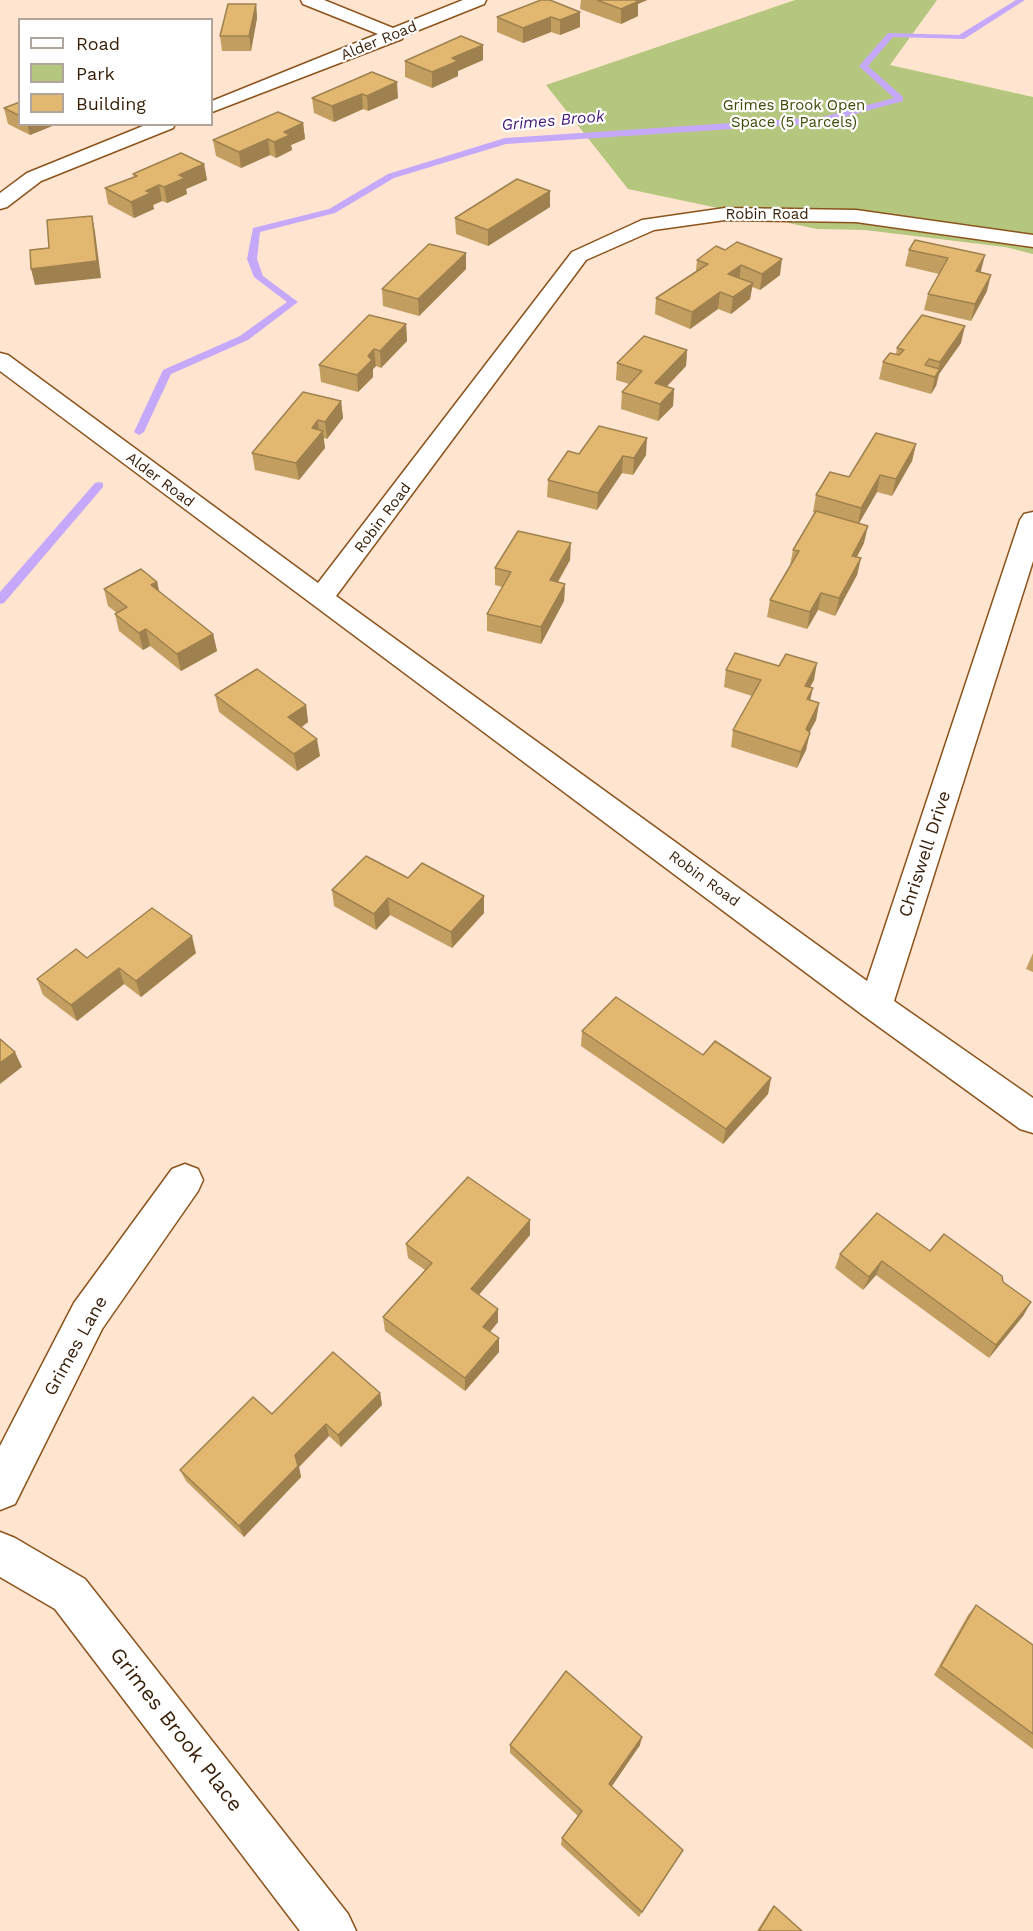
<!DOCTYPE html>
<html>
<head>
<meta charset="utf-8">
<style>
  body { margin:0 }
  #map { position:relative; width:1033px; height:1931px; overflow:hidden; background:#ffe4cf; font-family:"Work Sans",sans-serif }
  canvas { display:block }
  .legend { position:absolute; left:18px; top:18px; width:195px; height:108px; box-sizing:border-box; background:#fff; border:2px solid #afa59c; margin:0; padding:8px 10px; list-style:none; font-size:18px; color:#361e07 }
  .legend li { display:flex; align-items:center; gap:12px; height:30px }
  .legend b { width:30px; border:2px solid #afa59c }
</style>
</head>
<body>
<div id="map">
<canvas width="1033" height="1931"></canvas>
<ul class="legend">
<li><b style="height:8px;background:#fff"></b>Road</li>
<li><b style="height:16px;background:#b5c77f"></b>Park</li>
<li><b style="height:16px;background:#e2b871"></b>Building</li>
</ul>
</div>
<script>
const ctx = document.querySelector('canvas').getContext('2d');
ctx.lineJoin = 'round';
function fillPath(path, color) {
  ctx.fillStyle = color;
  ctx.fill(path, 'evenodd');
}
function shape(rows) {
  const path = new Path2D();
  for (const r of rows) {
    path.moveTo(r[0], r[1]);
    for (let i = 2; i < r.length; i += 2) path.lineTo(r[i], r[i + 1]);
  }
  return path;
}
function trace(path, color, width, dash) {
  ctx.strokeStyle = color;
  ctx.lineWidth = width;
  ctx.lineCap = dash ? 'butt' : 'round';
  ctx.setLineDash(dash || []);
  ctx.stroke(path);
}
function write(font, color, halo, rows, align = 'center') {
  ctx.font = font + ' "Work Sans",sans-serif';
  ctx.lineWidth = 4.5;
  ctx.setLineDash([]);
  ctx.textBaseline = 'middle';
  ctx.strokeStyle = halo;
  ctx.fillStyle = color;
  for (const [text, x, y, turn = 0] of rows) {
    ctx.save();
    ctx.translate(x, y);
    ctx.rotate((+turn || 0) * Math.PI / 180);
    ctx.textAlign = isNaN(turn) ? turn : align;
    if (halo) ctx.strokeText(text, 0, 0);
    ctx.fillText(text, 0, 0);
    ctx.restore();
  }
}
const green = shape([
  [795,0,937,0,890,65,1033,97,1033,254,1005,247,865,230,817,229,628,189,546,85]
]);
const stream = shape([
  [1016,0,1025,0,964,39,893,37,868,66,903,97,903,101,822,123,506,144,394,178,335,213,260,232,257,259,263,276,298,302,248,340,171,374,144,432,139,435,134,432,163,370,240,336,287,302,254,277,247,259,253,228,329,209,388,174,505,138,822,117,894,98,859,66,888,33,959,35,1016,0],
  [99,482,103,483,103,487,4,603,0,604,0,592,95,483,99,482]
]);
const street = shape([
  [301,0,324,0,393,28,463,0,486,0,484,4,404,36,402,39,212,112,212,101,378,34,303,4,301,0],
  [148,124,175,124,173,128,41,181,7,207,0,209,0,193,27,173,148,124],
  [725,208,856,210,1033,235,1033,247,856,222,725,220,654,230,586,260,336,596,867,981,1020,520,1024,514,1033,512,1033,561,894,1001,1033,1098,1033,1133,1020,1129,864,1016,0,371,0,353,8,355,318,583,572,252,642,220,725,208],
  [185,1164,198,1169,203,1180,198,1191,102,1329,15,1504,0,1510,0,1446,74,1303,172,1169,185,1164],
  [0,1532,15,1538,85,1579,348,1914,356,1931,300,1931,55,1609,0,1577,0,1532]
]);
const wall = shape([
  [541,0,580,27,560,35,551,32,523,43,497,32,497,17],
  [581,0,647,0,638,4,638,16,621,24,580,9],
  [256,4,257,18,251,51,222,51,220,36],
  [483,45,483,60,458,71,458,76,432,88,405,77,405,61],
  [372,72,398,98,368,111,363,109,334,122,314,113,312,98],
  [20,102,20,124,57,124,30,135,8,124,4,108],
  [303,123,305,139,291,145,292,150,276,158,270,155,241,168,216,156,213,140],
  [204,164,207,180,186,189,187,194,167,203,162,201,153,205,154,209,134,218,108,204,105,188,134,177,133,174],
  [550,207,488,246,456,234,455,218],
  [915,240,980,272,987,291,971,321,924,310,928,294,939,274,905,266,909,250],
  [725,250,780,275,760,290,752,287,750,299,731,314,718,309,690,329,655,314,656,298,696,271,697,260],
  [466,253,466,269,419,316,383,306,382,289],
  [406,324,407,341,381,368,376,366,373,369,373,377,358,392,321,382,319,365],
  [961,343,939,374,936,386,931,394,879,379,883,362,896,354,897,348],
  [687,350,686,366,667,386,674,389,673,406,658,421,621,409,622,392,629,384,616,380,617,363],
  [341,401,343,418,327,439,323,438,325,448,299,480,255,470,252,453],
  [916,444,912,461,892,496,877,492,859,523,864,543,857,557,861,558,857,575,835,616,818,610,807,629,767,617,770,600,790,565,793,550,815,513,813,512,816,495,849,477],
  [579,454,646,455,633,475,622,473,597,510,547,497,548,480],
  [570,560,558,582,565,584,564,601,541,644,487,631,487,614,502,587,495,585,495,568],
  [157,582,159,591,213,634,217,651,181,671,150,646,143,650,119,631,115,614,117,613,108,606,104,589],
  [726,670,814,680,810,687,810,700,819,703,816,720,809,733,806,750,797,768,731,747,733,730,752,696,724,687],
  [215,695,306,705,308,722,302,727,320,756,297,771,219,712],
  [408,878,484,896,484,913,452,948,390,915,376,930,334,906,332,890],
  [196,953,141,997,124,984,77,1021,43,995,37,979,87,958],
  [1033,953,1033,972,1026,969],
  [582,1031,703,1055,771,1078,768,1094,723,1144,581,1046],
  [530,1235,478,1295,498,1322,490,1332,499,1338,499,1352,465,1391,385,1331,383,1317,425,1270,408,1258,406,1244],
  [930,1251,1003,1282,1031,1302,1023,1316,989,1358,876,1275,863,1290,835,1268,840,1254],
  [380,1393,382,1405,341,1447,329,1436,299,1467,301,1477,244,1537,186,1481,180,1470,272,1414],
  [976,1605,1033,1645,1033,1749,934,1675,968,1615],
  [510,1745,640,1745,611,1786,679,1856,639,1917,561,1845,562,1838,578,1816,510,1753],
  [774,1906,802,1931,757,1931,769,1912]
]);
const shadedWall = shape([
  [624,0,647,0,638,4,638,16,621,24,621,9],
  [256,4,257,18,251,51,249,36],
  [580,12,580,27,560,35,560,20],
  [551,17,551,32,523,43,523,28],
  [483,45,483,60,458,71,458,76,432,88,432,72,452,58],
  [397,82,398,98,368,111,367,96],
  [362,94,363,109,334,122,332,106],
  [303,123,305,139,291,145,292,150,276,158,274,142,284,132],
  [27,124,57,124,30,135],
  [268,139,270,155,241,168,239,152],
  [204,164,207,180,186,189,187,194,167,203,164,187,179,175],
  [159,185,162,201,153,205,154,209,134,218,131,202,146,191],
  [550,191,550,207,488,246,488,230],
  [92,216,95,232,101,278,35,285,31,269],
  [466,253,466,269,419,316,418,299],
  [985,255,981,271,972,288,976,271],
  [782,259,780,275,760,290,762,274],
  [741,265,739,282,728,274],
  [991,275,987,291,971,321,975,304],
  [753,283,750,299,731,314,733,297],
  [720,292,718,309,690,329,692,312],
  [406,324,407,341,381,368,380,351],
  [965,326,961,343,939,374,936,386,931,394,935,377,937,374,940,362],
  [374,349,376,366,373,369,373,377,358,392,357,375,368,356],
  [687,350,686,366,654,400,655,383],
  [674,389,673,406,658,421,660,404],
  [341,401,343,418,327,439,325,422],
  [318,420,319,435,323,431,325,448,299,480,296,463,312,428],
  [647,438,646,455,633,475,634,458],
  [916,444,912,461,892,496,896,479],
  [623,456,622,473,597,510,598,493],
  [880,475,877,492,858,525,861,508],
  [868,526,864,543,848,573,852,556],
  [571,543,570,560,549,597,550,580],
  [861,558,857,575,835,616,839,598],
  [157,582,161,599,151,585],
  [565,584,564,601,541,644,541,627],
  [821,593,818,610,807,629,810,612],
  [146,629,150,646,143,650,139,633],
  [213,634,217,651,181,671,177,654],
  [817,663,814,680,801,703,805,686],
  [813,688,809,705,807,699],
  [819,703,816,720,802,746,806,729],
  [306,705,308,722,291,734,288,717],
  [810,733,806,750,797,768,801,752],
  [317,739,320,756,297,771,294,754],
  [484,896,484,913,452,948,451,932],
  [388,898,390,915,376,930,374,914],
  [192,936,196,953,141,997,136,981],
  [119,968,124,984,77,1021,71,1005],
  [15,1052,22,1067,0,1084,0,1063],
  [771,1078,768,1094,723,1144,726,1129],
  [530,1220,530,1235,472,1303,471,1289],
  [882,1261,876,1275,863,1290,869,1277],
  [1031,1302,1023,1316,989,1358,996,1345],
  [498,1309,498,1322,483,1340,483,1327],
  [499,1338,499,1352,465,1391,465,1378],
  [380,1393,382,1405,341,1447,338,1435],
  [326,1424,329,1436,299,1467,301,1477,244,1537,239,1526,295,1455],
  [642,1737,640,1745,608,1792,609,1784]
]);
const building = shape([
  [541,0,550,0,580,12,560,20,551,17,523,28,497,17,541,0],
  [597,0,635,0,639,1,621,9,597,0],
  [228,4,256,4,249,36,220,36,228,4],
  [461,36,483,45,452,58,458,61,432,72,405,61,461,36],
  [372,72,397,82,367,96,362,94,332,106,312,98,372,72],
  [20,102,20,116,4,108,20,102],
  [278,112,303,123,284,132,290,135,274,142,268,139,239,152,213,140,278,112],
  [181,153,204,164,179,175,185,178,164,187,159,185,146,191,151,193,131,202,105,188,137,176,133,174,181,153],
  [517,179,550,191,488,230,455,218,517,179],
  [92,216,97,261,31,269,30,250,49,248,47,220,92,216],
  [915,240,985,255,976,271,991,275,975,304,928,294,948,258,909,250,915,240],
  [737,242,782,259,762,274,741,265,728,274,753,283,733,297,720,292,692,312,656,298,708,264,697,260,716,246,725,250,737,242],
  [429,244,466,253,418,299,382,289,429,244],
  [369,315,406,324,380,351,374,349,368,356,372,360,357,375,319,365,369,315],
  [922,315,965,326,940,362,929,359,925,365,940,369,935,377,883,362,890,353,899,355,904,350,897,348,922,315],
  [644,336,687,350,655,383,674,389,660,404,622,392,642,371,617,363,644,336],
  [303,392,341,401,325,422,318,420,312,428,323,431,296,463,252,453,303,392],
  [599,426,647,438,634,458,623,456,598,493,548,480,568,451,579,454,599,426],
  [876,433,916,444,896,479,880,475,861,508,816,495,830,472,849,477,876,433],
  [816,511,868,526,852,556,861,558,839,598,821,593,810,612,770,600,799,551,793,550,816,511],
  [518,531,571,543,550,580,565,584,541,627,487,614,511,572,495,568,518,531],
  [141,569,157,582,151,585,213,634,177,654,146,629,139,633,115,614,127,607,104,589,141,569],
  [735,653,779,666,786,654,817,663,805,686,813,688,807,699,819,703,806,729,810,733,801,752,733,730,761,680,726,670,735,653],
  [257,669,306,705,288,717,317,739,294,754,215,695,257,669],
  [366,856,408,878,422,863,484,896,451,932,388,898,374,914,332,890,366,856],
  [152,908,192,936,136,981,119,968,71,1005,37,979,76,949,87,958,152,908],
  [616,997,703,1055,715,1041,771,1078,726,1129,582,1031,616,997],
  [0,1039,15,1052,0,1063,0,1039],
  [468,1177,530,1220,471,1289,498,1309,483,1327,499,1338,465,1378,383,1317,432,1263,406,1244,468,1177],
  [877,1213,930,1251,944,1234,1002,1276,1003,1282,1031,1302,996,1345,882,1261,869,1277,840,1254,877,1213],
  [333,1352,380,1393,338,1435,326,1424,295,1455,298,1466,239,1526,180,1470,253,1397,272,1414,333,1352],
  [976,1605,1033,1645,1033,1734,941,1666,976,1605],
  [566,1671,642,1737,609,1784,683,1850,642,1912,562,1838,582,1811,510,1745,566,1671],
  [774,1906,802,1931,759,1931,774,1906]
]);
const farStreetnames = [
  ["Alder Road",379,41,-22],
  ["Robin Road",767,215],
  ["Alder Road",160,480,37],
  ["Robin Road",383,518,-53],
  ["Robin Road",704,879,36]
];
const farParknames = [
  ["Grimes Brook Open",794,106],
  ["Space (5 Parcels)",794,123]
];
const farWaternames = [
  ["Grimes Brook",553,121,-5]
];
const streetNames = [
  ["Chriswell Drive",925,854,-72],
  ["Grimes Lane",76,1346,-61]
];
const nearStreetnames = [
  ["Grimes Brook Place",176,1730,52]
];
fillPath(green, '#b5c77f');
fillPath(stream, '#c5a8fa');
trace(street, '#8c531b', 3);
fillPath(street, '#fff');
fillPath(wall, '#c29e61');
fillPath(shadedWall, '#9e814f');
fillPath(building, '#e2b871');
trace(building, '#9e814f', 1.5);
write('15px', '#361e07', '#fff', farStreetnames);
write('15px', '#3e4b05', '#fff', farParknames);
write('italic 16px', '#431674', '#fff', farWaternames);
write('18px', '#361e07', '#fff', streetNames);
write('21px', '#361e07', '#fff', nearStreetnames);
</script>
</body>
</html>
